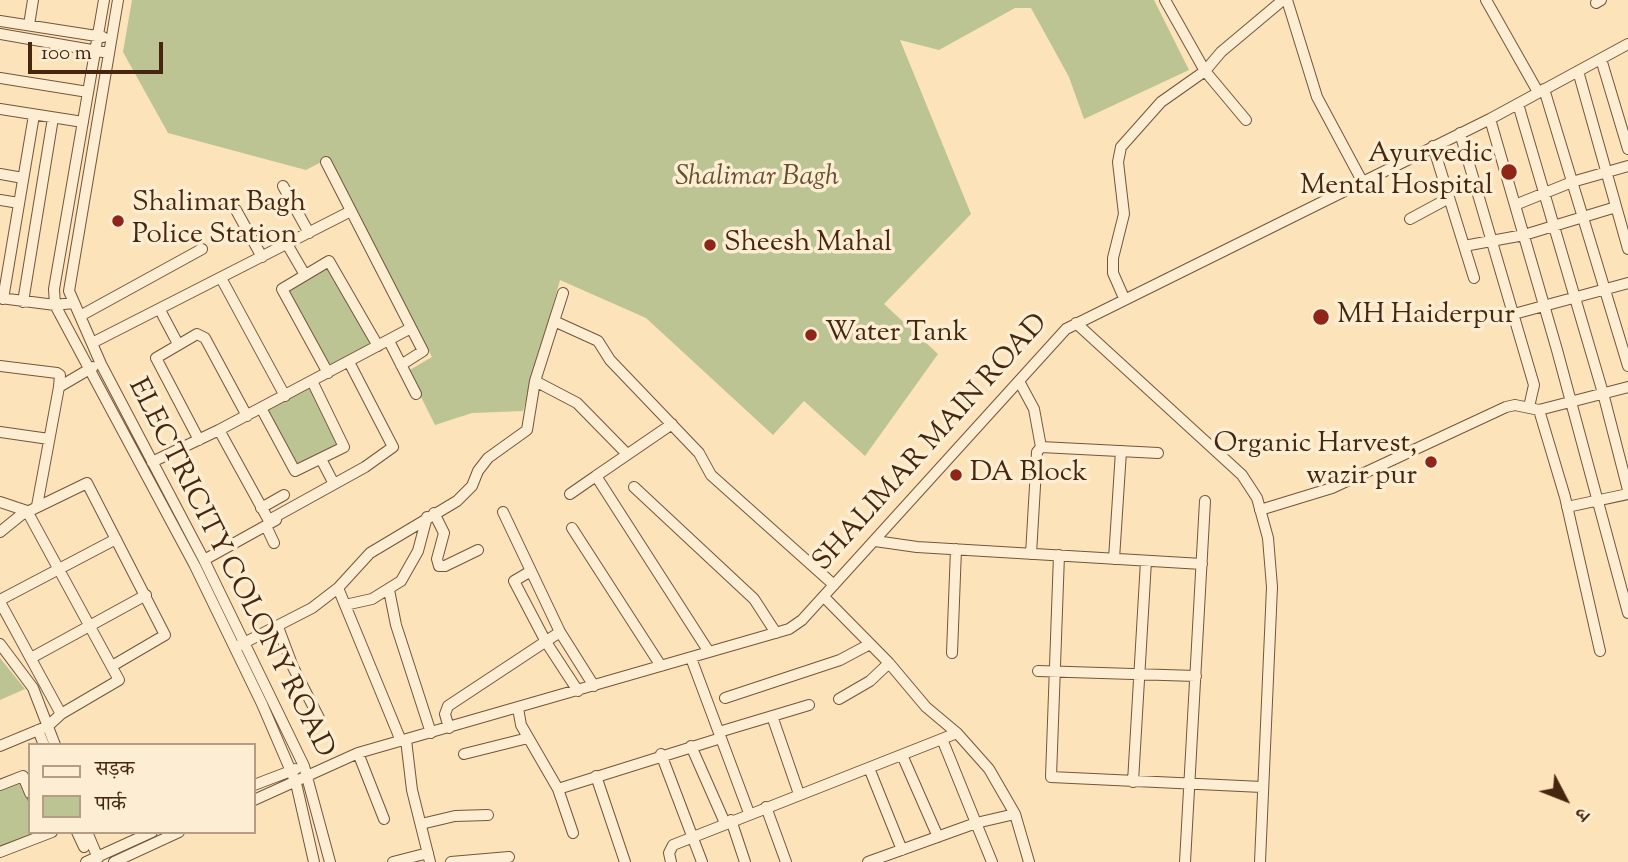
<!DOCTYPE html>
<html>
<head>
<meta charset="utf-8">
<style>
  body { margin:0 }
  #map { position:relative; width:1628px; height:862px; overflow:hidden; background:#fce3ba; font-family:"Sorts Mill Goudy","Noto Serif Devanagari",serif }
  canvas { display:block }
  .legend { position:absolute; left:28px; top:743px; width:228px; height:91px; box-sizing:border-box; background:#fdedd2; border:2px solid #b49d84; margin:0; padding:9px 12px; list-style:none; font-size:21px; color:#46260f }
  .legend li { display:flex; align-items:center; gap:14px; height:35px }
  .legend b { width:35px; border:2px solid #b49d84 }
  .north { position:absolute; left:1530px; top:764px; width:70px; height:70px; -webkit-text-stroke:5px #fdedd2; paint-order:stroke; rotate:132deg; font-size:19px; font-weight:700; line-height:28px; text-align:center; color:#46260f }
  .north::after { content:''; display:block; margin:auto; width:24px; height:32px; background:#46260f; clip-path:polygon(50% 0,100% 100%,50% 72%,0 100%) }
  .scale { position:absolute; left:28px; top:42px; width:135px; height:32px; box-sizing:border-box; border:4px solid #46260f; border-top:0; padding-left:9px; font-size:21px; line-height:24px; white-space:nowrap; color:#46260f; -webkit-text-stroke:5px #fdedd2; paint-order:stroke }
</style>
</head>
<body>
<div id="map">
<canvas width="1628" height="862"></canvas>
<ul class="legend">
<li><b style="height:9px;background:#fdedd2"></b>सड़क</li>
<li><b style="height:19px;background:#bbc492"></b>पार्क</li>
</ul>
<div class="north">उ</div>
<div class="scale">100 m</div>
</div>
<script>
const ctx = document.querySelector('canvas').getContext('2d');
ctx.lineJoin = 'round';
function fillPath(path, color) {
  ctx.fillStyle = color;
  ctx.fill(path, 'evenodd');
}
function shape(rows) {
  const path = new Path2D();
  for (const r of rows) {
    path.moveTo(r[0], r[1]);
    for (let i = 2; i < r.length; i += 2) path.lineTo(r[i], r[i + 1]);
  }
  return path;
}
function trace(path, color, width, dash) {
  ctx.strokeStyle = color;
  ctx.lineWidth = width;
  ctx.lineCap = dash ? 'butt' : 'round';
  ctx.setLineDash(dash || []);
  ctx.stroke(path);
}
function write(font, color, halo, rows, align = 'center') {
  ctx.font = font + ' "Sorts Mill Goudy",serif';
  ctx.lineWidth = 7;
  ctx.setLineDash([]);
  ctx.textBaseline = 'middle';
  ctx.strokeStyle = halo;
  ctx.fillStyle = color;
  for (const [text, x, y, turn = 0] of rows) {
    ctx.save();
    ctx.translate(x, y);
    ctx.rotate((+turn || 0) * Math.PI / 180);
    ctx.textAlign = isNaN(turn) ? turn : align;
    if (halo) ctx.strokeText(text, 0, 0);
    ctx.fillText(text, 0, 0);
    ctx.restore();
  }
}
const green = shape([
  [132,0,1154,0,1189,70,1084,119,1069,77,1031,8,1015,8,939,50,900,40,971,214,884,304,938,354,865,456,804,401,773,435,646,318,560,280,523,411,472,413,435,425,408,371,432,357,329,158,306,170,168,133,123,52],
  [331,264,374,344,328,369,285,289],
  [311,386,342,445,297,468,266,409],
  [0,658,25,689,0,700],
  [20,780,30,803,30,832,39,832,0,848,0,788]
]);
const stream = shape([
  [27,796,30,803]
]);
const minor = shape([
  [104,0,54,289,55,305,195,566,262,704,296,783,314,862],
  [118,0,69,291,101,364,204,560,304,766,330,862],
  [1165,0,1205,71,1246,120],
  [1287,0,1317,97,1362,181],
  [1486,0,1538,92],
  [1596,3,1601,0],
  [0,21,103,37],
  [29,25,33,0],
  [0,34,109,53],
  [1601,59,1628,149],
  [1578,71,1628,249],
  [0,78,88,92],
  [1544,89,1628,366],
  [1518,104,1603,393,1628,490],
  [0,109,83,122],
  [1490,119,1557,350,1628,613],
  [1460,133,1534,385,1529,407],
  [1433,146,1474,278],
  [326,162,423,351,401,365],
  [0,174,23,178],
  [283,186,309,233],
  [0,200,19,203],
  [1515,205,1572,182,1628,166],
  [236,210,262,257],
  [1410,219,1449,198],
  [287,244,305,275],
  [1464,246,1524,235,1616,207],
  [221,278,285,396],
  [0,298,55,305,73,303],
  [1124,298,1113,273,1113,258,1124,214,1118,162,1121,147,1161,102,1205,71,1221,52,1283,0],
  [3,299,34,115],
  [23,302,53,118],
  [160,310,178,344],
  [1514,314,1628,283],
  [80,316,202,249],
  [554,321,598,341,610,360,699,453,711,475,834,585],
  [1076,323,1242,475,1257,498,1268,538,1272,587,1260,862],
  [389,341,416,394],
  [92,343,351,211],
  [0,366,57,373,60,375,59,387],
  [328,373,282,289,329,261,378,346],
  [535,381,577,403,627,454],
  [1020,383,1034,409,1041,447],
  [261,408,295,471,344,447,312,381],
  [1539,410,1565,497,1600,651],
  [672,424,596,476,709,652],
  [219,430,268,519,271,519,365,467,393,447,349,362],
  [0,432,49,439],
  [199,440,156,358,197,334,205,338,247,416],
  [321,459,334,484],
  [152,462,219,430,411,328],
  [634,487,754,599,776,633],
  [570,494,596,476],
  [0,502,27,511,119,680,61,714,0,602],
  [37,506,59,387,93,367],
  [1567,507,1628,494],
  [261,508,284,495],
  [1260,510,1332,488,1506,407,1515,405,1539,410,1628,387],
  [503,512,560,632,594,686],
  [434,513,444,533,437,559,439,566,445,566,478,550],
  [266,526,274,543],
  [572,528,661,666],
  [0,532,21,515,87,483,165,635,112,666],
  [875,541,917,547,1202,564],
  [1031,554,1037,452,1041,447,1158,453],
  [1059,555,1051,777,1262,787],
  [1114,559,1121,451],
  [204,560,276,520],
  [531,571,514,581,546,642,578,691],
  [338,588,401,741],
  [389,590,396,625,431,733],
  [824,597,889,663,926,707,957,733,989,769,1015,814,1029,862],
  [0,600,116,539],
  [345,605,372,599,401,581,418,551,427,517],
  [278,627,293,667,319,718],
  [0,644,33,688,55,745],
  [240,645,312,608,338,588,370,553,457,501,472,486,478,471,488,458,527,430,535,381,563,293],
  [952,653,956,549],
  [31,658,146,595],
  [691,658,749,813],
  [1038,671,1196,676],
  [725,698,840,660,870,644],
  [839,699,870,681,889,663],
  [518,708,521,725,558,789,573,833],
  [772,716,799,794],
  [449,728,445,714,448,706,560,632],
  [38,730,44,745],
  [719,732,809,705],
  [406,740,412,790,430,862],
  [0,746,48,726,61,714],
  [691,746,725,823],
  [358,753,384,819],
  [464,754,528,738],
  [661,754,702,862],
  [902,755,938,837],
  [869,768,902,850],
  [596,776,625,862],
  [1133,782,1146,561],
  [0,785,23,776,30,793],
  [254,785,296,769],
  [558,789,721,738],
  [254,800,358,753,789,629,802,620,1066,329,1490,119,1628,44],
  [766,807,786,862],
  [731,820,745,862],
  [421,824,455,816,488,815],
  [77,832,84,847],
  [87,832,98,858],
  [0,852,52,832],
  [86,862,152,832],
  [114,862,179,832],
  [393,862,428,853],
  [451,862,509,857],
  [671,862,669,853,673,845,957,733],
  [868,862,976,823,942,739],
  [992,862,976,823,1015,814],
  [1185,862,1205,501]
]);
const markers = [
  [1509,172,9,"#8f2418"],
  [118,221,7,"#8f2418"],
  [710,245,7,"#8f2418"],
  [1321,317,9,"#8f2418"],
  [811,335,7,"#8f2418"],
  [1431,462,7,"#8f2418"],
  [956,475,7,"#8f2418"]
];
const poiNames = [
  ["Ayurvedic",1493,156,"right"],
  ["Mental Hospital",1493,188,"right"],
  ["Shalimar Bagh",132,205],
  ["Police Station",132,237],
  ["Sheesh Mahal",724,245],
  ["MH Haiderpur",1337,317],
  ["Water Tank",825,335],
  ["Organic Harvest,",1417,446,"right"],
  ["wazir pur",1417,478,"right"],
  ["DA Block",970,475]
];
const parkNames = [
  ["Shalimar Bagh",757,179]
];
const streetNames = [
  ["SHALIMAR MAIN ROAD",932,444,-48],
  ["ELECTRICITY COLONY ROAD",229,569,63]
];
fillPath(green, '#bbc492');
trace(stream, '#7b8171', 2.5);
trace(minor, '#74553a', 12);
trace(minor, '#fdedd2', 10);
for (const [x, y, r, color] of markers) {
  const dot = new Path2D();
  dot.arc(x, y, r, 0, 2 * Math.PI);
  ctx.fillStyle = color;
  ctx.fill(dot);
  trace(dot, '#fdedd2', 2.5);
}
write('28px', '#46260f', '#fdedd2', poiNames, 'left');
write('italic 28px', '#634e30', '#fdedd2', parkNames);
write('28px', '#46260f', '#fdedd2', streetNames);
</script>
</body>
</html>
